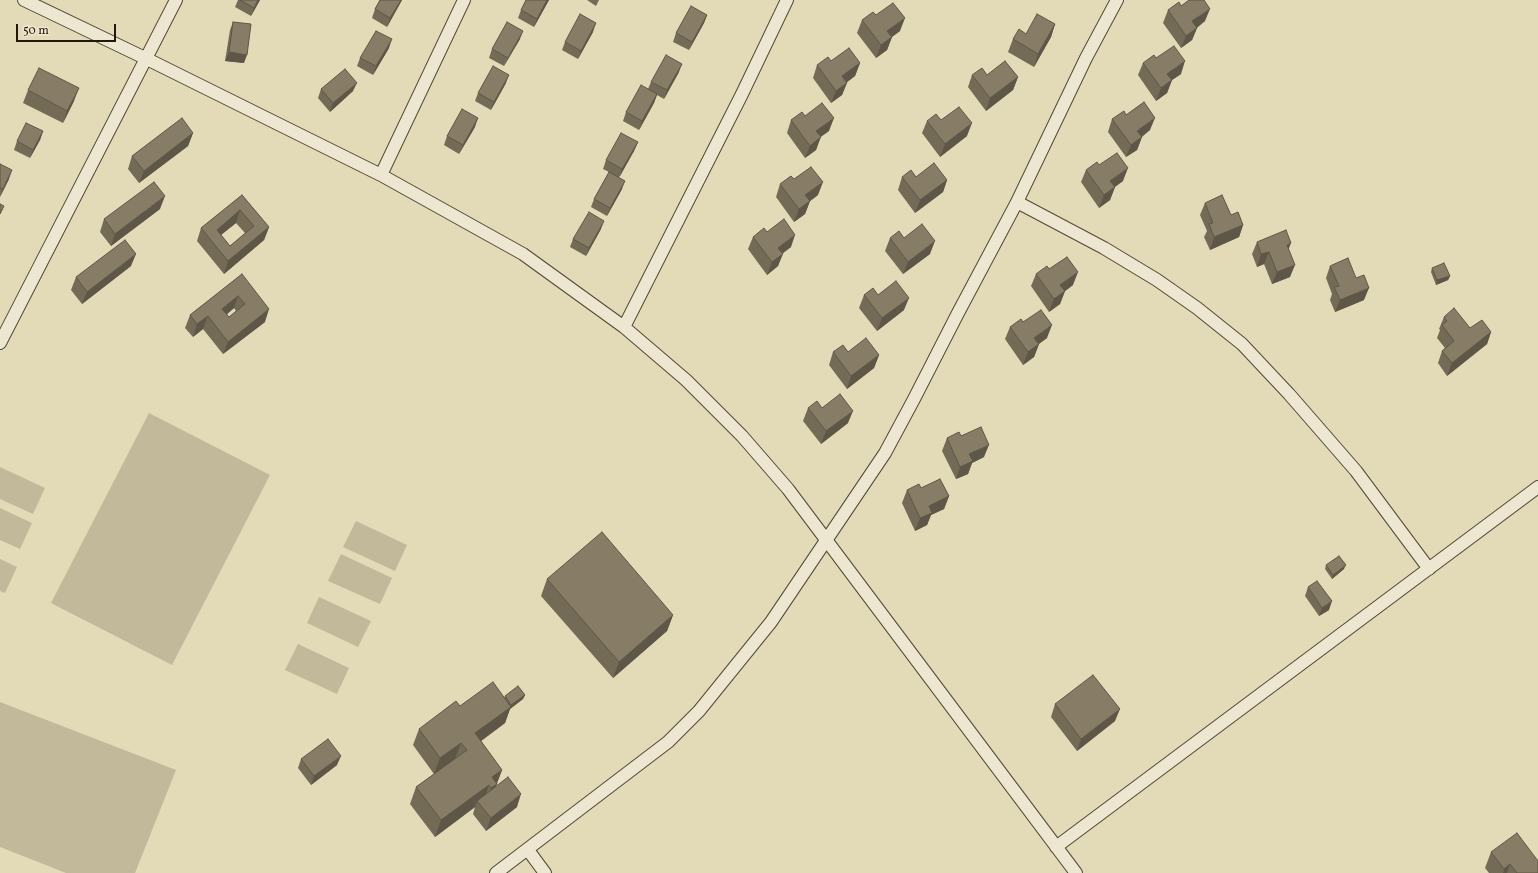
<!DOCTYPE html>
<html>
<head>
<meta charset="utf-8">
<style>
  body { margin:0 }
  #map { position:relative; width:1538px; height:873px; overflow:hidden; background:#e3dab8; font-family:Vollkorn,serif }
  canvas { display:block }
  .scale { position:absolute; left:16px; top:24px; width:100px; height:18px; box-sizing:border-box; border:2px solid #23160b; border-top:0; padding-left:5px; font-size:12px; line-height:14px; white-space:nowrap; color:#23160b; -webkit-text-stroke:3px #ede7d1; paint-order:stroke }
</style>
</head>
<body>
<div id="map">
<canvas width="1538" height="873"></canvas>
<div class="scale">50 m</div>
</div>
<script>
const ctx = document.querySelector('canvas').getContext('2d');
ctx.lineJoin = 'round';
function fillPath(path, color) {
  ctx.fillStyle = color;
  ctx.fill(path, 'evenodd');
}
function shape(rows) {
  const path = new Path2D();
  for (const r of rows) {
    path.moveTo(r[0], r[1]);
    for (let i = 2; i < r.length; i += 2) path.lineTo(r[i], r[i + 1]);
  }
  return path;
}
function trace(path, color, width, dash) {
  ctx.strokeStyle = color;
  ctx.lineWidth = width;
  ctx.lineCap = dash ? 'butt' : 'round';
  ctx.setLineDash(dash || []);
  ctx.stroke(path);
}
const green = shape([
  [149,413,270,475,172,665,51,603],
  [0,467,45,488,33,514,0,499],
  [0,508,32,523,20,549,0,540],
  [356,521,407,545,395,571,343,547],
  [341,554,392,578,380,604,328,581],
  [0,559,17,567,5,593,0,591],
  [319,597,371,621,358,647,307,623],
  [298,644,349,668,337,694,285,670],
  [0,702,176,770,135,873,66,873,0,847]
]);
const minor = shape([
  [24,0,147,59,381,175,523,254,624,327,686,380,742,436,788,489,1076,873],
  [381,175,464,0],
  [1017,202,1104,248,1157,280,1197,308,1242,344,1289,394,1356,471,1429,569],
  [624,327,742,94,787,0],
  [0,343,176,0],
  [1056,847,1538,487],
  [528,850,545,873],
  [496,873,668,742,699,711,771,622,885,453,914,399,958,313,1017,202,1086,58,1117,0]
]);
const wall = shape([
  [238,0,260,0,251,16,235,7],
  [380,0,402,0,387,27,372,18,375,9],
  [526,0,549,0,534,27,518,18,521,10],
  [587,0,599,0,596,6],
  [1181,6,1205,21,1197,28,1192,40,1181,48,1163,23,1168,10],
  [707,15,704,23,689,50,673,42,676,33],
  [876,15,900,31,892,37,887,50,876,58,857,33,862,20],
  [233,22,244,63,225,61,230,30],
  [1055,24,1051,37,1034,67,1008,52,1013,39],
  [593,32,578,59,562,50,565,42],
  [520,39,504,66,489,58,492,49],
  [389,48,373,75,357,66,360,58],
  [1156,58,1181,74,1172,80,1167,93,1156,101,1138,75,1143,63],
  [831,61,860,63,855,76,847,82,842,95,831,103,813,78,817,65],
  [679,72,664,99,657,95,654,103,639,130,623,121,626,112,648,89,651,82],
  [972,75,987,75,1018,77,1013,90,986,111,968,87],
  [506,83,491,110,475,101,478,93],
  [321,89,353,91,330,112,318,98],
  [28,90,74,101,63,123,23,103],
  [1126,115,1150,130,1142,137,1137,150,1126,157,1108,132,1112,119],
  [805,116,829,131,820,137,816,150,805,158,787,133,791,120],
  [941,120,967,136,940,157,922,133,927,121],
  [475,127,459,154,444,145,447,136],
  [43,131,40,140,30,158,14,150,17,141],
  [193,133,188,146,139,183,128,169,132,156],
  [638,142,634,151,619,177,622,189,607,216,591,207,594,199,609,172,603,169,606,160],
  [0,164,9,179,0,197],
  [1086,170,1123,181,1115,187,1110,200,1099,208,1081,182],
  [902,177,916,177,947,180,943,192,915,213,898,190],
  [780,184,818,195,810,201,805,214,794,222,776,197],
  [242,195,269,227,264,240,224,274,197,241,201,228],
  [236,223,245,233,230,246,221,235],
  [1205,203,1231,215,1243,225,1239,237,1210,250,1204,237,1207,231,1200,215],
  [160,209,111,246,100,232,104,219],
  [601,229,586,256,570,247,573,239],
  [767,232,791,247,782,254,778,266,767,275,748,249,753,237],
  [890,238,930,254,903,274,885,251],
  [1257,242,1289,249,1290,277,1272,284,1264,264,1257,267,1252,254],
  [131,266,82,304,71,290,76,277],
  [1330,266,1364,300,1335,312,1330,300,1332,294,1326,278],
  [1432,268,1450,276,1448,280,1436,285,1431,272],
  [1049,269,1073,285,1065,291,1060,304,1049,312,1031,286,1036,274],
  [242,274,265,322,223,354,203,329,193,337,185,328,190,315],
  [234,308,236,311,229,317,227,314],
  [864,295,878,295,904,310,877,331,859,308],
  [1444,317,1470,328,1491,332,1487,344,1447,376,1438,363,1442,351,1445,348,1437,338,1440,330,1439,329],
  [1023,322,1047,338,1039,344,1034,357,1023,365,1005,339,1010,327],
  [833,352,848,352,879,355,874,368,847,389,829,365],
  [808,408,822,408,848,423,821,444,803,421],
  [961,436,984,457,972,463,968,474,956,479,942,451,947,438],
  [921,488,949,496,944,509,931,515,927,525,915,531,902,503,907,490],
  [1326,565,1344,569,1332,579,1325,569],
  [547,579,673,615,667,631,613,678,541,596],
  [1308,587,1329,610,1319,616,1305,596],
  [525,695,523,699,510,709,505,723,481,741,502,770,495,787,517,807,486,831,473,814,475,807,435,837,410,804,416,787,434,774,413,745,419,729,460,706,504,698,505,696],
  [1055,704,1115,721,1077,751,1051,717],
  [301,759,337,765,311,785,298,768],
  [1491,852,1538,873,1489,873,1485,868]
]);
const shadedWall = shape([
  [258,0,260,0,251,16,254,8],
  [401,0,402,0,387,27,390,18],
  [547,0,549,0,534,27,537,19],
  [1210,9,1205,21,1188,34,1192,21],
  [707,15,704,23,689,50,692,42],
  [905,18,900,31,882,44,887,31],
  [596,23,593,32,578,59,581,51],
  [1055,24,1051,37,1034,67,1038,54],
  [1197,28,1192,40,1181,48,1186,36],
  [523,31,520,39,504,66,508,58],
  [892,37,887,50,876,58,881,45],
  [392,39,389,48,373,75,376,66],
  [229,52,247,55,244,63,225,61],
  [1185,61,1181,74,1163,86,1167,74],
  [860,63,855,76,838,89,842,76],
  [682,64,679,72,664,99,667,90],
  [509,75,506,83,491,110,494,102],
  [1018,77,1013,90,986,111,990,98],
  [1172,80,1167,93,1156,101,1161,88],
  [357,83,353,91,330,112,333,103],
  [847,83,842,95,831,103,836,91],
  [79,88,74,101,63,123,67,111],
  [657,94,654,103,639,130,642,121],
  [478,118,475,127,459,154,463,145],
  [834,118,829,131,811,144,816,131],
  [1155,118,1150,130,1133,143,1137,131],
  [972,123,967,136,940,157,945,144],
  [43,131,40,140,30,158,33,150],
  [193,133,188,146,139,183,144,171],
  [821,137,816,150,805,158,810,146],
  [1142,137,1137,150,1126,157,1131,145],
  [638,142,634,151,619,178,622,169],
  [1128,168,1123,181,1106,193,1110,181],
  [12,170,9,179,0,197,3,189],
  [947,180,943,192,915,213,920,200],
  [625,181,622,189,607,216,610,208],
  [823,182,818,195,801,208,805,195],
  [1115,187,1110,200,1099,208,1104,195],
  [165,196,160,209,111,246,115,234],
  [810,201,805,214,794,222,799,209],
  [240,210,236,223,212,242,217,230],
  [604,221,601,229,586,256,589,248],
  [1243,225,1239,237,1210,250,1214,237],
  [269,227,264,240,224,274,228,261],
  [795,235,791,247,773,260,778,248],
  [935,241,930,254,903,274,908,262],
  [1291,243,1286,256,1287,245],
  [1269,252,1264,264,1257,267,1261,254],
  [136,254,131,266,82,304,87,292],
  [783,254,778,266,767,275,772,262],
  [1295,265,1290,277,1272,284,1277,272],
  [1078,272,1073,285,1056,298,1060,285],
  [1450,276,1448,280,1436,285,1437,280],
  [1369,288,1364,300,1335,312,1340,300],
  [1065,291,1060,304,1049,312,1054,299],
  [238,296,234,308,218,322,222,309],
  [909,298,904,310,877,331,882,318],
  [269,309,265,322,223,354,228,342],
  [208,316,203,329,193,337,197,324],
  [1052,325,1047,338,1030,350,1034,338],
  [1491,332,1487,344,1447,376,1452,363],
  [1039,344,1034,357,1023,365,1028,352],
  [879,355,874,368,847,389,851,376],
  [853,411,848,423,821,444,826,431],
  [989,445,984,457,972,463,968,474,956,479,960,467,969,454],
  [949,496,944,509,931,515,927,525,915,531,920,518,929,506],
  [1346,565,1344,569,1332,579,1333,575],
  [1332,601,1329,610,1319,616,1322,608],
  [673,615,667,631,613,678,619,662],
  [525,695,523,699,510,709,505,723,469,750,475,733,511,707,511,705],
  [1120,709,1115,721,1077,751,1081,739],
  [461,743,455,759,434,774,440,758],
  [341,756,337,765,311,785,314,776],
  [502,770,491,800,485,804,491,788,492,777],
  [489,785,483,802,477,801,475,807,435,837,441,820],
  [521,794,517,807,486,831,491,818],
  [1510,864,1507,873,1503,873,1504,869]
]);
const building = shape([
  [240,0,258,0,254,8,240,0],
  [380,0,401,0,390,18,375,9,380,0],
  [526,0,547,0,537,19,521,10,526,0],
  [1189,0,1204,0,1210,9,1192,21,1197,28,1186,36,1168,10,1179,2,1181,6,1189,0],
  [893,3,905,18,887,31,892,37,881,45,862,20,873,12,876,15,893,3],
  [691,6,707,15,692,42,676,33,691,6],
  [580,14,596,23,581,51,565,42,580,14],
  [1037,14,1055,24,1038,54,1013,39,1019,29,1026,34,1037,14],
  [233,22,251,24,247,55,229,52,233,22],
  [507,22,523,31,508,58,492,49,507,22],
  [376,31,392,39,376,66,360,58,376,31],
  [1174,46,1185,61,1167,74,1172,80,1161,88,1143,63,1154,55,1156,58,1174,46],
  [849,48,860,63,842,76,847,83,836,91,817,65,828,57,831,61,849,48],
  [666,55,682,64,667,90,651,82,666,55],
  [1005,61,1018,77,990,98,972,75,982,68,987,75,1005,61],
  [493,66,509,75,494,102,478,93,493,66],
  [39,68,79,88,67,111,28,90,39,68],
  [345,69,357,83,333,103,321,89,345,69],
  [641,85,657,94,642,121,626,112,641,85],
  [1144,102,1155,118,1137,131,1142,137,1131,145,1112,119,1124,111,1126,115,1144,102],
  [822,103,834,118,816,131,821,137,810,146,791,120,802,112,805,116,822,103],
  [959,107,972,123,945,144,927,121,936,114,941,120,959,107],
  [462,109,478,118,463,145,447,136,462,109],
  [182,118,193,133,144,171,132,156,182,118],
  [26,123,43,131,33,150,17,141,26,123],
  [621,133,638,142,622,169,606,160,621,133],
  [1117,153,1128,168,1110,181,1115,187,1104,195,1086,170,1097,162,1099,165,1117,153],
  [934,163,947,180,920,200,902,177,911,170,916,177,934,163],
  [0,164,12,170,3,189,0,188,0,164],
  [811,167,823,182,805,195,810,201,799,209,780,184,791,176,794,179,811,167],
  [609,172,625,181,610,208,594,199,609,172],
  [154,182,165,196,115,234,104,219,154,182],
  [242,195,269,227,228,261,201,228,242,195],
  [240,210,254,226,230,246,217,230,240,210],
  [1222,195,1231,215,1238,212,1243,225,1214,237,1209,224,1213,223,1205,203,1222,195],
  [0,204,4,206,0,214,0,204],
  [589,212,604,221,589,248,573,239,589,212],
  [784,219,795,235,778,248,783,254,772,262,753,237,764,228,767,232,784,219],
  [922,224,935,241,908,262,890,238,899,231,904,238,922,224],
  [1286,230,1291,243,1287,245,1295,265,1277,272,1269,252,1261,254,1257,242,1286,230],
  [125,240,136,254,87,292,76,277,125,240],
  [1067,257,1078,272,1060,285,1065,291,1054,299,1036,274,1047,266,1049,269,1067,257],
  [1348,258,1356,278,1364,275,1369,288,1340,300,1334,287,1339,286,1330,266,1348,258],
  [1444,263,1450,276,1437,280,1432,268,1444,263],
  [242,274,269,309,228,342,208,316,197,324,190,315,242,274],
  [238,296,245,304,229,317,222,309,238,296],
  [896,281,909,298,882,318,864,295,873,288,878,295,896,281],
  [1454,308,1470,328,1482,320,1491,332,1452,363,1442,351,1454,341,1442,325,1447,321,1444,317,1454,308],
  [1041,310,1052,325,1034,338,1039,344,1028,352,1010,327,1021,319,1023,322,1041,310],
  [866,338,879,355,851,376,833,352,843,345,848,352,866,338],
  [840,394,853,411,826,431,808,408,817,401,822,408,840,394],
  [981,427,989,445,969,454,973,461,960,467,947,438,959,432,961,436,981,427],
  [940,479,949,496,929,506,932,513,920,518,907,490,919,484,921,488,940,479],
  [602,532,673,615,619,662,547,579,602,532],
  [1339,556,1346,565,1333,575,1326,565,1339,556],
  [1317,581,1332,601,1322,608,1308,587,1317,581],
  [1093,675,1120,709,1081,739,1055,704,1093,675],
  [493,682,511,707,475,733,502,770,492,777,497,784,491,788,489,785,441,820,416,787,467,750,461,743,440,758,419,729,456,701,460,706,493,682],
  [518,686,525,695,511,705,505,696,518,686],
  [328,739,341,756,314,776,301,759,328,739],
  [508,777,521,794,491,818,477,801,508,777],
  [1517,833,1538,861,1538,873,1517,873,1510,864,1504,869,1491,852,1517,833]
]);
fillPath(green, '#c2b99b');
trace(minor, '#534736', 14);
trace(minor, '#ede7d1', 12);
fillPath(wall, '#746b57');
fillPath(shadedWall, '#5e5747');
fillPath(building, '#877c65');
trace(building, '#5e5747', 1);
</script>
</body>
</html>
